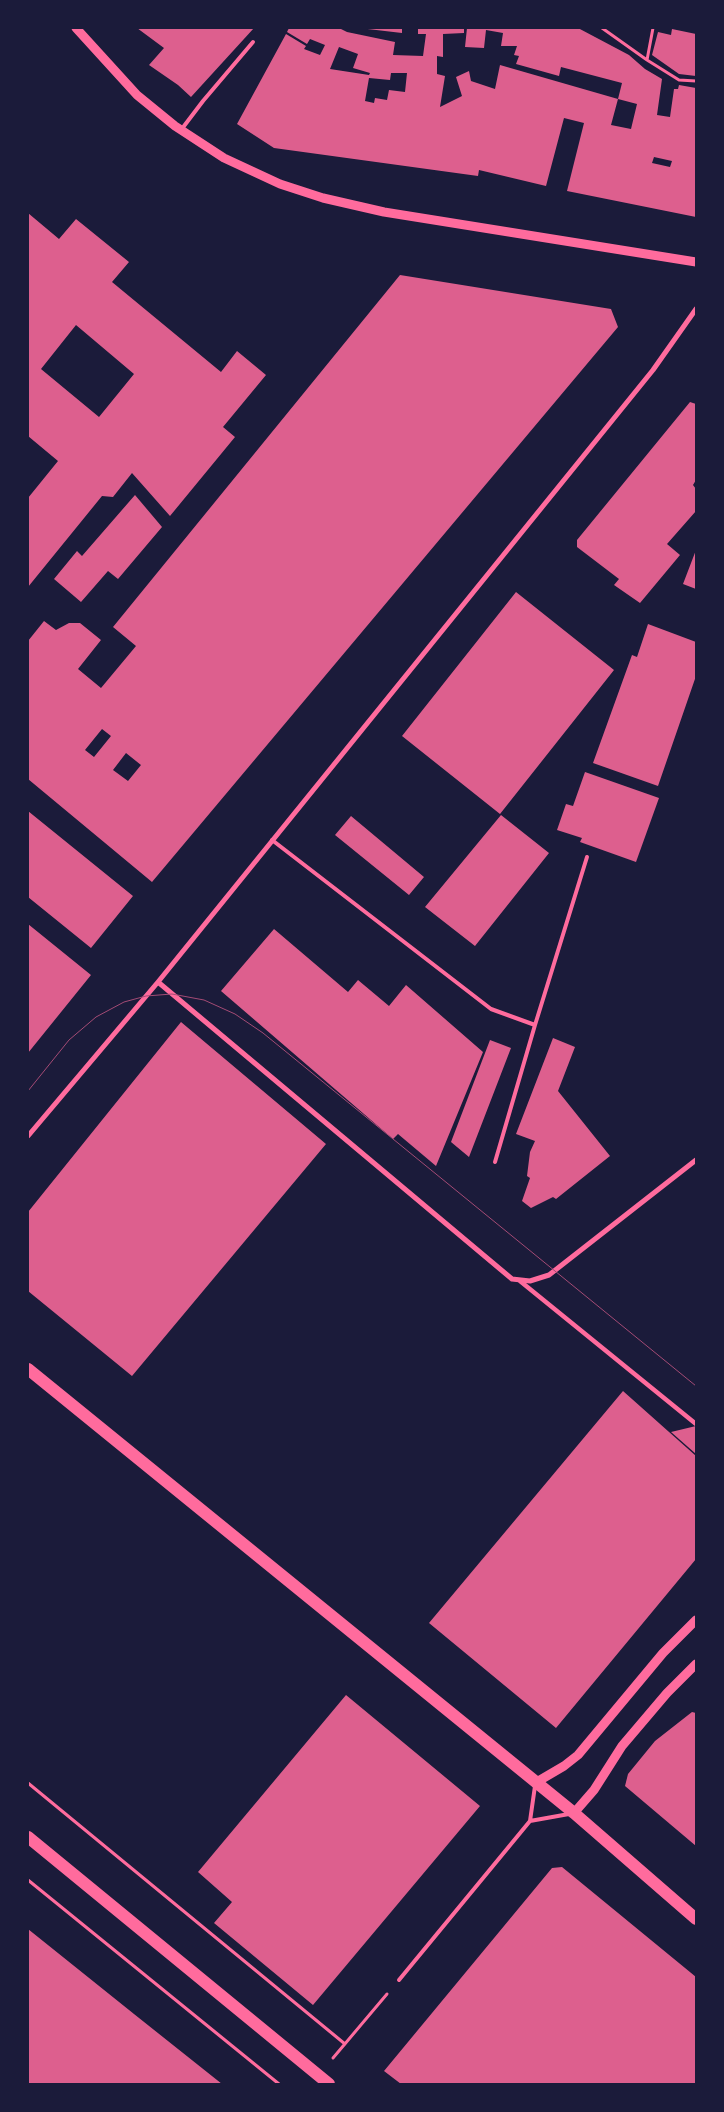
<!DOCTYPE html>
<html>
<head>
<meta charset="utf-8">
<style>
  body { margin:0 }
  #map { position:relative; width:724px; height:2112px; overflow:hidden; background:#1b1b3a; font-family:Roboto,sans-serif }
  canvas { display:block }
  .frame { position:absolute; inset:0; border:29px solid #1b1b3a; pointer-events:none }
</style>
</head>
<body>
<div id="map">
<canvas width="724" height="2112"></canvas>
<div class="frame"></div>
</div>
<script>
const ctx = document.querySelector('canvas').getContext('2d');
ctx.lineJoin = 'round';
function fillPath(path, color) {
  ctx.fillStyle = color;
  ctx.fill(path, 'evenodd');
}
function shape(rows) {
  const path = new Path2D();
  for (const r of rows) {
    path.moveTo(r[0], r[1]);
    for (let i = 2; i < r.length; i += 2) path.lineTo(r[i], r[i + 1]);
  }
  return path;
}
function trace(path, color, width, dash) {
  ctx.strokeStyle = color;
  ctx.lineWidth = width;
  ctx.lineCap = dash ? 'butt' : 'round';
  ctx.setLineDash(dash || []);
  ctx.stroke(path);
}
const building = shape([
  [137,28,254,28,191,97,178,85,149,65,164,48],
  [289,28,339,28,347,32,395,42,393,55,423,56,426,34,418,34,418,28,464,28,464,33,443,34,443,57,437,56,437,74,445,76,440,107,462,96,456,77,469,71,471,81,495,89,500,65,618,99,622,83,561,67,559,76,516,64,519,56,514,55,517,46,501,46,503,33,486,30,484,48,465,47,467,28,578,28,629,55,645,69,662,79,657,115,670,117,674,89,678,89,679,85,696,88,696,217,567,191,584,123,564,118,546,186,479,170,478,176,274,148,237,124,286,34,306,46,304,49,320,55,325,45,310,39,307,44,287,32],
  [339,47,358,54,353,68,370,73,369,75,330,69],
  [391,73,407,73,405,92,389,90,387,100,375,98,374,103,365,101,369,78,390,80],
  [618,99,637,104,631,129,611,125],
  [654,157,672,161,670,167,652,163],
  [359,28,402,28,402,33],
  [672,29,696,34,696,76,679,74,652,55,658,32,671,35],
  [28,213,59,239,76,219,129,262,112,282,221,372,237,351,266,375,223,427,235,437,170,516,132,473,113,497,102,496,28,587,28,498,58,461,28,436],
  [76,325,134,374,99,417,41,369],
  [400,275,611,309,618,327,152,882,28,779,28,641,44,621,56,630,69,623,80,623,101,640,78,669,101,688,136,646,113,627],
  [102,729,111,736,94,757,85,750],
  [126,753,141,765,128,781,113,770],
  [690,402,696,404,696,480,693,485,696,489,696,511,667,544,680,555,640,603,614,585,619,579,577,547,577,540],
  [135,495,162,527,118,579,108,571,81,602,54,579,77,551,82,556],
  [696,550,696,589,683,584],
  [516,592,614,670,500,814,402,736],
  [648,624,696,642,696,676,658,786,593,763,632,655,637,657],
  [585,772,659,798,636,862,580,842,582,838,557,830,566,804,573,806],
  [28,811,133,896,91,948,28,897],
  [501,815,549,853,475,946,425,907],
  [351,816,424,877,409,895,335,835],
  [28,924,91,975,28,1053],
  [274,929,348,992,358,980,389,1006,406,985,483,1052,436,1166,398,1134,393,1139,221,991],
  [181,1022,326,1144,132,1376,28,1291,28,1212],
  [553,1038,575,1047,558,1091,610,1156,556,1199,553,1197,531,1208,522,1201,530,1178,527,1176,530,1152,535,1141,516,1134],
  [490,1040,511,1048,469,1157,451,1142],
  [623,1391,696,1456,696,1559,556,1728,429,1623],
  [696,1426,696,1454,671,1432],
  [346,1695,480,1806,313,2005,214,1923,232,1902,198,1872],
  [692,1712,696,1713,696,1846,625,1786,628,1774,655,1741],
  [562,1867,696,1977,696,2084,401,2084,384,2071,552,1868],
  [28,1929,134,2014,222,2084,28,2084]
]);
const path = shape([
  [602,28,647,60,679,80,696,81],
  [647,60,653,28],
  [28,1783,345,2044],
  [28,1880,279,2084],
  [333,2058,387,1994]
]);
const service = shape([
  [181,130,203,101,253,42],
  [272,840,491,1009,535,1025,587,857],
  [495,1162,535,1025],
  [530,1821,569,1814],
  [399,1980,530,1821,535,1786]
]);
const pedestrian = shape([
  [520,1281,696,1424]
]);
const minor = shape([
  [158,982,512,1279,530,1281,549,1275,696,1160],
  [28,1136,158,982,653,370,696,309]
]);
const tertiary = shape([
  [76,28,137,95,175,126,224,158,280,184,323,198,384,212,696,262],
  [535,1783,564,1766,578,1755,663,1653,696,1620],
  [574,1813,594,1790,622,1746,667,1693,696,1664]
]);
const primary = shape([
  [28,1369,574,1813,696,1919],
  [28,1837,329,2084]
]);
const tram = shape([
  [28,1091,69,1040,96,1017,124,1002,146,996,172,994,204,1000,235,1014,263,1033,696,1386]
]);
fillPath(building, '#dd5f8e');
trace(path, '#ff6b9d', 3);
trace(service, '#ff6b9d', 4);
trace(pedestrian, '#ff6b9d', 4.5);
trace(minor, '#ff6b9d', 5);
trace(tertiary, '#ff6b9d', 9);
trace(primary, '#ff6b9d', 12);
trace(tram, '#a44b75', 1);
</script>
</body>
</html>
